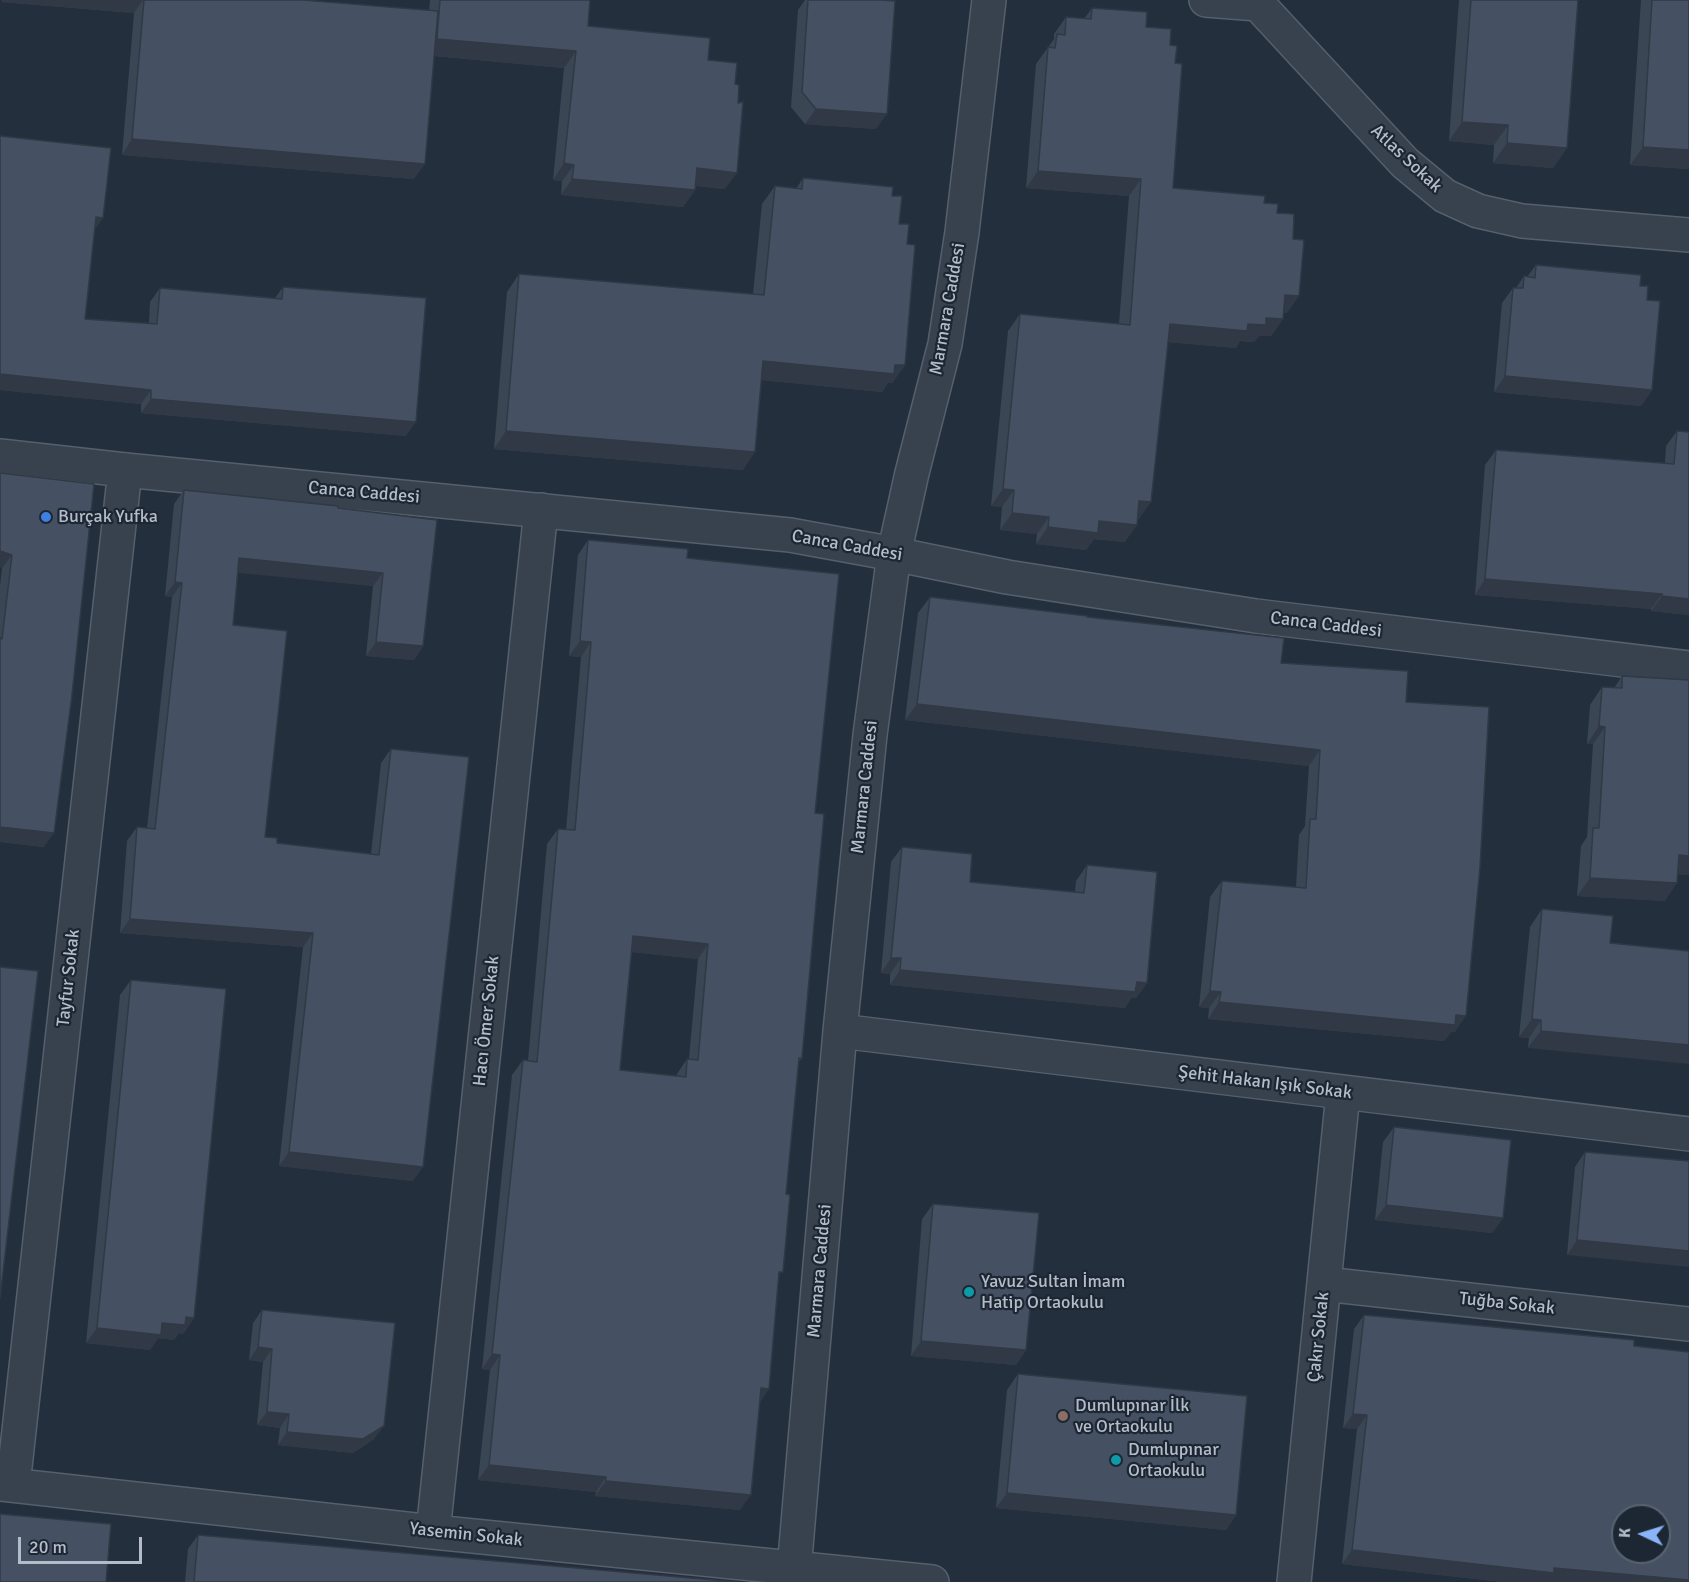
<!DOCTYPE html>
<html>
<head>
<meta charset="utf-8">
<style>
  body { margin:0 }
  #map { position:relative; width:1689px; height:1582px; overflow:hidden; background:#242f3e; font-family:Signika,sans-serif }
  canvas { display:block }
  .north { position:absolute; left:1611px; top:1504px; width:60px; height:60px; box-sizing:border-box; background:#1d2633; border:2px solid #59626f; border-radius:50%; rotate:274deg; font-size:16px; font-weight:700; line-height:24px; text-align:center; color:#b4bcc9 }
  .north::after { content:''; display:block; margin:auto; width:21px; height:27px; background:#8ab4f8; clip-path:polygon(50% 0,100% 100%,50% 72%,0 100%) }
  .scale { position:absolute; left:18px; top:1537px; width:124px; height:27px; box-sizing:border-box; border:3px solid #b4bcc9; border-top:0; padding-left:8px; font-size:18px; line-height:21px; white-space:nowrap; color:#b4bcc9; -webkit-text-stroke:4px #1d2633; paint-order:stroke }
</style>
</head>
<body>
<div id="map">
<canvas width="1689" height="1582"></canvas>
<div class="north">K</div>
<div class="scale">20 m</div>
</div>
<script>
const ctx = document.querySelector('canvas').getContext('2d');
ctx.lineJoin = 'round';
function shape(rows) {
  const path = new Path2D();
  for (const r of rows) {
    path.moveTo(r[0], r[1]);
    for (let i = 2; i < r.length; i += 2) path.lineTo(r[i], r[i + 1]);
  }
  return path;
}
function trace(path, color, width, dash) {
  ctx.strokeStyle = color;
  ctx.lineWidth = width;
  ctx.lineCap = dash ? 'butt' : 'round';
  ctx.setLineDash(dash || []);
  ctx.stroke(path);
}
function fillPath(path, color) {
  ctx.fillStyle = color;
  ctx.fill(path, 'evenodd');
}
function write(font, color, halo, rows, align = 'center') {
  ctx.font = font + ' Signika,sans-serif';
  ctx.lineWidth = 4.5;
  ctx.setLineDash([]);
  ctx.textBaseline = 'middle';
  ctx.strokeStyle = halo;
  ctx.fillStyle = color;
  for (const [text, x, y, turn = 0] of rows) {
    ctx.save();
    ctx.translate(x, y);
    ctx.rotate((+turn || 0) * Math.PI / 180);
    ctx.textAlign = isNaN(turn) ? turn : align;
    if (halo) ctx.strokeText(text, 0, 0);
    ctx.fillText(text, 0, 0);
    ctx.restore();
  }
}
const minor = shape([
  [1206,0,1258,4,1405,163,1445,196,1478,211,1522,221,1689,235],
  [840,1031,1689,1134],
  [1324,1284,1689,1324],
  [0,1484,433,1532,932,1582],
  [13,1485,125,470],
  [433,1532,541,510],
  [793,1582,840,1031,870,735,894,554,912,473,945,344,962,232,989,0],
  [1294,1582,1343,1093]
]);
const tertiary = shape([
  [0,456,125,470,790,535,894,554,1007,577,1256,616,1689,668]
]);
const wall = shape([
  [2,0,303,0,429,11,430,0,590,0,588,26,708,60,725,189,696,186,695,190,683,207,561,195,562,181,553,180,564,68,434,56,414,179,122,155,134,13,2,2],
  [805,0,880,0,876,129,805,124,791,107,798,10],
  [1459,0,1578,0,1567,148,1553,168,1493,163,1494,145,1449,141],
  [1641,0,1689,0,1689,169,1630,165],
  [1092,8,1146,27,1170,45,1175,63,1173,188,1264,203,1277,213,1287,313,1283,313,1283,319,1271,336,1259,336,1254,342,1240,341,1236,348,1168,342,1139,519,1137,519,1125,542,1094,539,1086,550,1036,544,1037,534,1000,530,1002,507,991,506,1008,331,1020,314,1119,324,1129,196,1026,188,1036,64,1054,39,1054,34,1066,17,1084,19],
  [0,136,103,218,94,230,85,319,149,323,150,302,160,288,275,298,283,287,406,436,141,413,141,404,0,390],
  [803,178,892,196,899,224,907,244,905,365,892,383,888,383,882,392,762,380,743,470,494,449,507,292,519,274,753,294,762,204,775,186,796,189],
  [1536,265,1640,286,1647,300,1652,390,1641,406,1494,392,1502,303,1513,288,1516,288,1524,276,1527,277],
  [1677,431,1689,432,1689,615,1651,611,1651,609,1475,595,1485,465,1496,450,1665,463,1666,446],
  [0,473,94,484,44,847,0,842,0,586,2,568],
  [184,490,437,520,423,646,414,660,366,656,373,586,238,572,233,625,265,837,277,843,371,854,381,763,391,749,413,1181,279,1166,303,947,120,933,127,841,137,827,147,828,172,597,165,596,174,504],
  [588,540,687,558,815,813,802,1058,798,1063,779,1278,760,1403,740,1510,595,1496,596,1492,478,1480,490,1370,482,1369,512,1075,523,1060,528,1061,547,844,558,829,566,830,581,657,569,656,578,555],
  [632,952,698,959,689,1059,687,1059,677,1074,677,1076,620,1070],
  [930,597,1087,617,1281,663,1406,702,1455,1032,1451,1032,1444,1041,1208,1019,1209,1008,1199,1007,1210,897,1222,881,1296,887,1299,835,1305,826,1309,766,905,720,918,613],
  [1622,676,1689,680,1689,875,1678,874,1665,901,1577,896,1581,846,1587,837,1593,744,1587,744,1590,705,1602,687,1614,688],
  [902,847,970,882,1075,892,1076,881,1087,865,1147,983,1136,998,1132,997,1125,1008,890,985,890,974,881,973,891,862],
  [1542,909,1610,943,1528,1048,1529,1038,1519,1037,1530,927],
  [131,980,194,1318,183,1334,179,1333,174,1340,158,1338,150,1350,86,1343,120,995],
  [1394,1127,1503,1218,1492,1233,1375,1220,1383,1142],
  [1585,1152,1689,1161,1567,1255,1575,1167],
  [933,1204,1026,1350,1016,1365,911,1356,922,1219],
  [262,1310,374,1439,353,1453,278,1445,280,1428,257,1425,263,1362,249,1360,253,1323],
  [1364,1315,1634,1346,1689,1582,1502,1582,1342,1564,1357,1429,1343,1428,1354,1329],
  [1018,1374,1236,1515,1226,1530,996,1508,1007,1390],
  [198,1535,737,1582,185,1582,188,1549]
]);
const shadedWall = shape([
  [3,0,143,0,134,13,2,2],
  [437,39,576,51,564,68,425,55],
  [816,109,887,114,876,129,805,124],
  [1462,122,1508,125,1494,145,1449,141],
  [132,139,425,164,414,179,122,155],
  [1507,143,1567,148,1553,168,1493,163],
  [1643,147,1689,150,1689,169,1630,165],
  [564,163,574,165,562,181,553,180],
  [697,168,737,173,725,189,686,185],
  [1038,171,1141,179,1129,196,1026,188],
  [572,179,695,190,683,207,561,195],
  [96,217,103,218,93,232],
  [1285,295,1299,296,1287,313,1273,312],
  [1266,318,1283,319,1271,336,1259,336,1254,342,1240,341,1236,348,1158,341,1170,324,1248,324],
  [763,361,895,365,905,365,892,383,888,383,882,392,751,379],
  [0,374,151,390,141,404,0,390],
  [1505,376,1652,390,1641,406,1494,392],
  [151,399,416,422,406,436,141,413],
  [506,431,755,452,743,470,494,449],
  [1003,489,1014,490,1002,507,991,506],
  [1139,501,1151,502,1139,519,1127,518],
  [1012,513,1049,517,1037,534,1000,530],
  [1099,521,1137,525,1125,542,1094,539,1086,550,1036,544,1048,527],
  [0,551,12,555,2,568,0,567],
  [239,558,383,573,373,586,229,572],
  [1485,579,1662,594,1651,609,1475,595],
  [175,582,182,583,172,597,165,596],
  [1662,596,1689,599,1689,615,1651,611],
  [580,641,591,642,581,657,569,656],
  [376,642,423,646,414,660,366,656],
  [917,704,1320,750,1309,766,905,720],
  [1599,726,1605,727,1593,744,1587,744],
  [0,827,54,833,44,847,0,842],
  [1679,855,1689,856,1689,875,1666,873],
  [1590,878,1677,883,1665,901,1577,896],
  [130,919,313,933,303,947,120,933],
  [633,936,708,944,698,959,623,951],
  [891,958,901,958,890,974,881,973],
  [900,970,1147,983,1136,998,1132,997,1125,1008,890,985],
  [1210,991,1221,992,1209,1008,1199,1007],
  [1219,1002,1456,1015,1466,1016,1455,1032,1451,1032,1444,1041,1208,1019],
  [1532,1019,1541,1020,1529,1038,1519,1037],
  [1541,1031,1689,1045,1689,1064,1528,1048],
  [289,1152,423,1167,413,1181,279,1166],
  [1386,1205,1503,1218,1492,1233,1375,1220],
  [1577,1240,1689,1251,1689,1267,1567,1255],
  [186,1317,194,1318,183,1334,179,1333,174,1340,158,1338,150,1350,86,1343,97,1328,162,1323],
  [921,1341,1026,1350,1016,1365,911,1356],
  [258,1347,272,1349,263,1362,249,1360],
  [492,1354,500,1355,490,1370,482,1369],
  [761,1388,769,1389,759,1404],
  [267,1412,289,1414,280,1428,257,1425],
  [1353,1414,1367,1415,1357,1429,1343,1428],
  [384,1426,374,1439,353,1453,278,1445,287,1432],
  [489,1465,606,1477,596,1492,478,1480],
  [606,1481,751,1495,740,1510,595,1496],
  [1007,1493,1236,1515,1226,1530,996,1508],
  [1352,1550,1689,1580,1689,1582,1502,1582,1342,1564]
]);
const building = shape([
  [144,0,303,0,438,11,425,164,132,139,144,0],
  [440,0,590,0,588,26,710,38,708,60,737,63,735,84,739,85,738,103,743,102,737,173,697,168,695,190,572,179,574,165,564,163,576,51,437,39,440,0],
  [808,0,880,0,895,1,887,114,816,109,802,92,808,0],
  [1471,0,1578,0,1567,148,1507,143,1508,125,1462,122,1471,0],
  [1652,0,1689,0,1689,150,1643,147,1652,0],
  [1092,8,1147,12,1146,27,1171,29,1170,45,1177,46,1175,63,1182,64,1173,188,1265,196,1264,203,1278,204,1277,213,1294,214,1293,239,1304,240,1299,296,1285,295,1283,319,1266,318,1266,325,1248,324,1247,331,1170,324,1151,502,1139,501,1137,525,1099,521,1098,533,1048,527,1049,517,1012,513,1014,490,1003,489,1020,314,1130,325,1141,179,1038,171,1048,47,1055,48,1057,34,1065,35,1066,17,1091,19,1092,8],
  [0,136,111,148,103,218,96,217,85,319,157,324,160,288,282,299,283,287,426,298,416,422,151,399,151,390,0,374,0,136],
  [803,178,893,187,892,196,902,196,899,224,909,224,907,244,915,245,905,365,895,365,894,374,763,361,755,452,506,431,519,274,764,295,775,186,802,189,803,178],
  [1536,265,1641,275,1640,286,1648,286,1647,300,1660,301,1652,390,1505,376,1513,288,1523,288,1524,276,1535,278,1536,265],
  [1677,431,1689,432,1689,599,1662,596,1662,594,1485,579,1496,450,1674,464,1677,431],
  [0,473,94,484,72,695,54,833,0,827,0,638,2,639,12,555,0,551,0,473],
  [184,490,338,506,338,508,437,520,423,646,376,642,383,573,239,558,233,625,287,631,265,837,277,838,277,843,379,855,391,749,469,757,423,1167,289,1152,313,933,130,919,137,827,155,829,182,583,175,582,184,490],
  [588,540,688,549,687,558,839,574,815,813,824,814,802,1058,799,1058,786,1194,790,1195,783,1272,779,1272,769,1389,761,1388,751,1495,606,1481,606,1477,489,1465,500,1355,492,1354,523,1060,537,1062,558,829,575,830,591,642,580,641,588,540],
  [633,936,708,944,698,1060,687,1059,686,1077,620,1070,633,936],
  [930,597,1087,616,1087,617,1284,638,1281,663,1408,671,1406,702,1489,707,1480,867,1466,1016,1456,1015,1455,1025,1219,1002,1221,992,1210,991,1222,881,1306,888,1310,819,1316,819,1320,750,917,704,930,597],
  [1622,676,1689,680,1689,856,1679,855,1677,883,1590,878,1593,828,1599,828,1605,727,1599,726,1602,687,1622,688,1622,676],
  [902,847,972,854,970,882,1084,893,1087,865,1157,872,1147,983,1137,982,1135,992,900,970,901,958,891,958,902,847],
  [1542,909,1613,916,1610,943,1689,951,1689,1045,1541,1031,1541,1020,1532,1019,1542,909],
  [0,967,38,971,0,1298,0,967],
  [131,980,226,989,194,1318,186,1317,185,1325,162,1323,161,1335,97,1328,131,980],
  [1394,1127,1511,1140,1503,1218,1386,1205,1394,1127],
  [1585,1152,1689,1161,1689,1251,1577,1240,1585,1152],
  [933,1204,1039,1213,1026,1350,921,1341,933,1204],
  [262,1310,395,1323,384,1426,363,1439,287,1432,289,1414,267,1412,272,1349,258,1347,262,1310],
  [1364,1315,1634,1340,1634,1346,1689,1352,1689,1580,1554,1568,1554,1573,1352,1550,1367,1415,1353,1414,1364,1315],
  [1623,1516,1659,1516,1659,1552,1623,1552,1623,1516],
  [1018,1374,1247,1396,1236,1515,1007,1493,1018,1374],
  [0,1514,111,1524,106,1582,0,1582,0,1514],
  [198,1535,737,1582,194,1582,198,1535]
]);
const markers = [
  [46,517,6,"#3f7fe0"],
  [969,1292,6,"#0f9aa8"],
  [1063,1416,6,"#8d6e63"],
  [1116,1460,6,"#0f9aa8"]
];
const streetNames = [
  ["Atlas Sokak",1406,159,43],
  ["Marmara Caddesi",948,309,-80],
  ["Canca Caddesi",364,493,5],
  ["Canca Caddesi",847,546,10],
  ["Canca Caddesi",1326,625,7],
  ["Marmara Caddesi",865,787,-84],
  ["Tayfur Sokak",69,978,-84],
  ["Hacı Ömer Sokak",487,1021,-84],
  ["Şehit Hakan Işık Sokak",1265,1083,7],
  ["Marmara Caddesi",820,1271,-85],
  ["Tuğba Sokak",1507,1304,6],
  ["Çakır Sokak",1319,1337,-84],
  ["Yasemin Sokak",466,1535,6]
];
const poiNames = [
  ["Burçak Yufka",58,517],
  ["Yavuz Sultan İmam",981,1282],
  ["Hatip Ortaokulu",981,1303],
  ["Dumlupınar İlk",1075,1406],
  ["ve Ortaokulu",1075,1427],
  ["Dumlupınar",1128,1450],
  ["Ortaokulu",1128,1471]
];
trace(minor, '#565f6c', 36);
trace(tertiary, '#565f6c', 36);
trace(minor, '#38414e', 33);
trace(tertiary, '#38414e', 33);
fillPath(wall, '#3b4654');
fillPath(shadedWall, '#303945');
fillPath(building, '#455162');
trace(building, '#303945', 1.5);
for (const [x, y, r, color] of markers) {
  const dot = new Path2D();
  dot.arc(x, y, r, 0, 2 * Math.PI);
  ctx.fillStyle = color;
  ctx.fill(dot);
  trace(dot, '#1d2633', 2);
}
write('18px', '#b4bcc9', '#1d2633', streetNames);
write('18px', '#b4bcc9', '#1d2633', poiNames, 'left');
</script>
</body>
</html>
